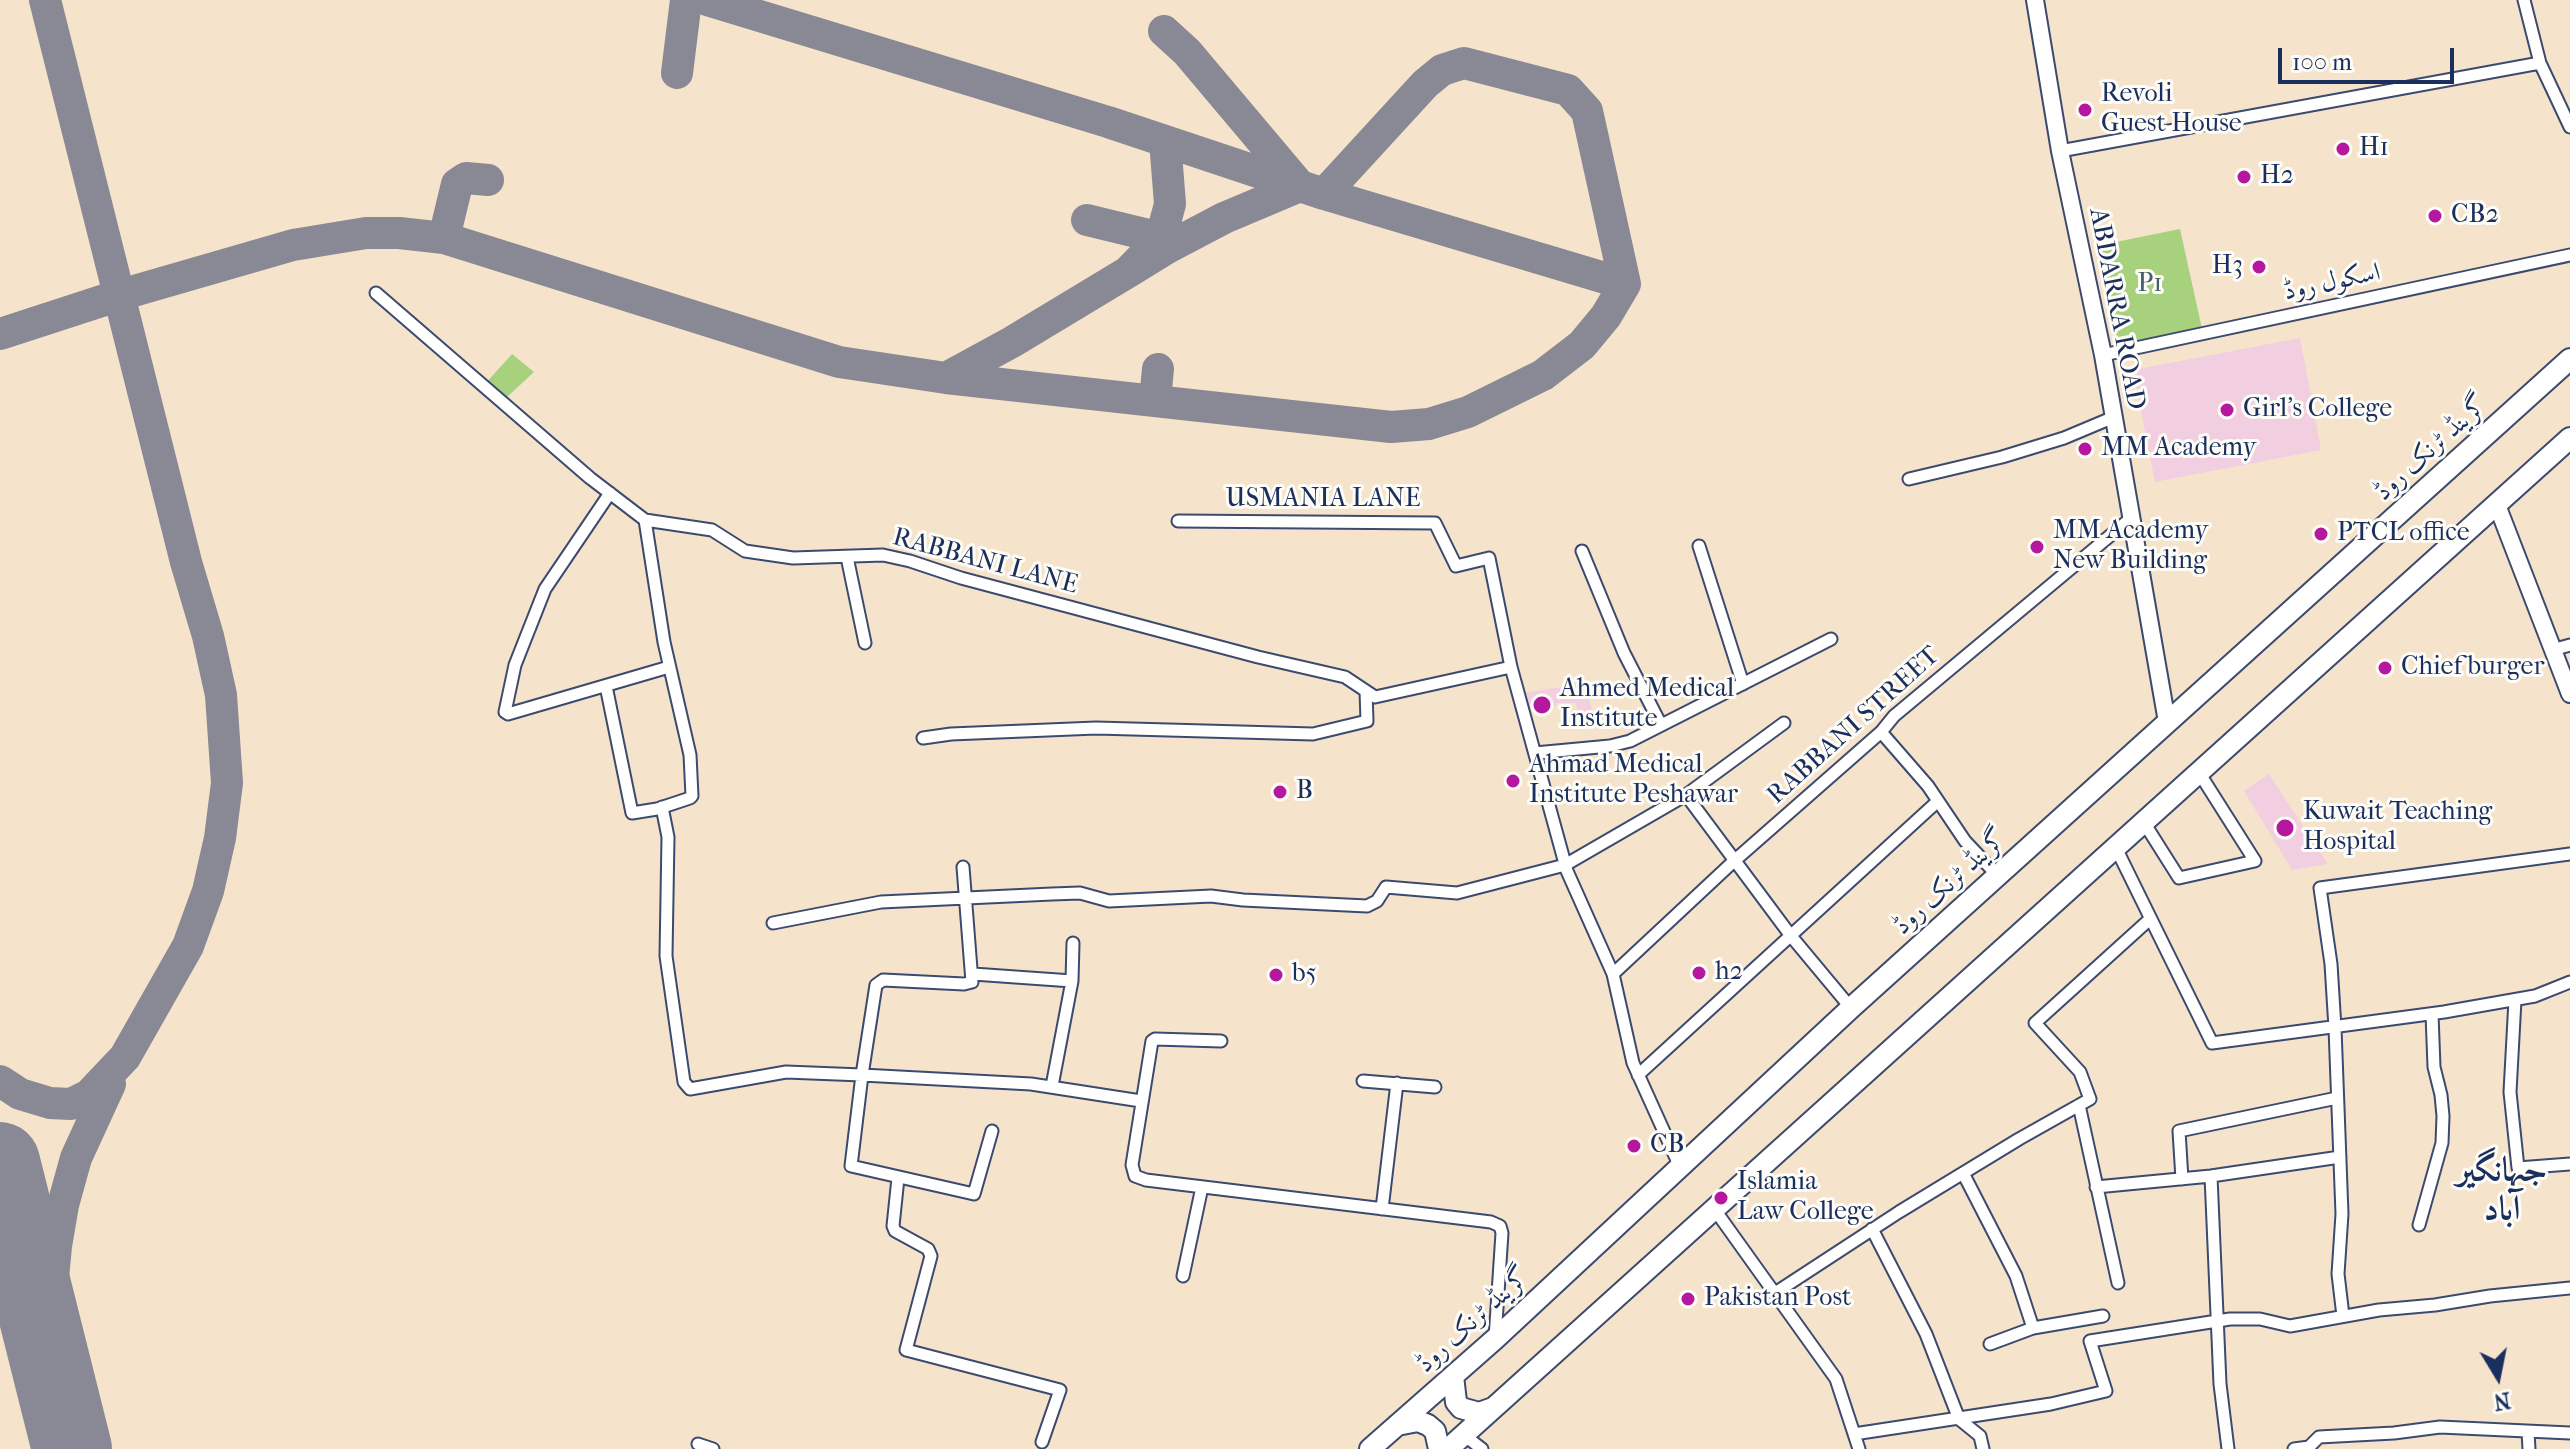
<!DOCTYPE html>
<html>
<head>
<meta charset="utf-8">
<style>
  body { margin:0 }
  #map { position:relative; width:2570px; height:1449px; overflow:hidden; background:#f6e3cb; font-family:"IM FELL French Canon",serif }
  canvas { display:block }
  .north { position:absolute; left:2458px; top:1337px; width:80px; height:80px; -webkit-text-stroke:6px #fdfcf7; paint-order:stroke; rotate:170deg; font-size:22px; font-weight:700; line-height:32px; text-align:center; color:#1b2f5e }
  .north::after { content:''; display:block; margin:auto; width:28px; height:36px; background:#1b2f5e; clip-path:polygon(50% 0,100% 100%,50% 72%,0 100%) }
  .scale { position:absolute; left:2278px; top:48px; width:176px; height:36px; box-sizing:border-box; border:4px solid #1b2f5e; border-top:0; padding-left:10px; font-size:24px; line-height:28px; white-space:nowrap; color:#1b2f5e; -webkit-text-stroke:6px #fdfcf7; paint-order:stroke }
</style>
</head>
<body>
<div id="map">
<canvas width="2570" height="1449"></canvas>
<div class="north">N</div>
<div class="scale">100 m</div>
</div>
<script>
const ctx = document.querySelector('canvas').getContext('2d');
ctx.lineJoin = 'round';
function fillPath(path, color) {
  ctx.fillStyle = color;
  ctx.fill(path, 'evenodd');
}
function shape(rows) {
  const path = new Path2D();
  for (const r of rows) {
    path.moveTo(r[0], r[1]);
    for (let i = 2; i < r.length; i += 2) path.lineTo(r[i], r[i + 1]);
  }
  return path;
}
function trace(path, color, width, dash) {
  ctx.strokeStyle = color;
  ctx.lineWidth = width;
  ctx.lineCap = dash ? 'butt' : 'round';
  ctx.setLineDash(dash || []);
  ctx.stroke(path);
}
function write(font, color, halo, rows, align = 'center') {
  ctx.font = font + ' "IM FELL French Canon",Amiri,serif';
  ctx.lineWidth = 6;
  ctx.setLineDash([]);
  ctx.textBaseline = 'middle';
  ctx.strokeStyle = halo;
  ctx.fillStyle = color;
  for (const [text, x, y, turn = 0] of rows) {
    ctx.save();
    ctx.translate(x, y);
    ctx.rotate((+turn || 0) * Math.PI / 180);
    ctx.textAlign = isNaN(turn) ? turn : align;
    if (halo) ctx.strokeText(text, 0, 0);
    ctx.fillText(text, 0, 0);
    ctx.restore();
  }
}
const built = shape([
  [2300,338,2321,450,2155,482,2133,370],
  [1579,684,1580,689,1587,688,1594,720,1579,723,1576,703,1557,703,1556,706,1527,708,1524,693],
  [2269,774,2328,864,2292,870,2244,791]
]);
const green = shape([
  [2180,229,2202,329,2117,344,2101,245],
  [512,354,534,372,506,398,485,384]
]);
const taxiway = shape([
  [707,0,1108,122,1324,194,1625,284],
  [677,73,686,0],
  [1087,220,1161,238],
  [444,238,457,184,466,178,488,180],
  [1128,272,1167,248,1224,218,1300,186,1187,52,1164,31],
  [0,334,120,295,293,245,366,233,399,233,444,238,839,362,946,378,1391,427,1429,424,1468,412,1543,375,1582,345,1606,316,1625,284,1587,111,1568,90,1464,63,1442,70,1425,84,1324,194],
  [946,378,1012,342,1128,272,1161,238,1170,204,1165,141],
  [1155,400,1158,369],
  [0,1081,20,1094,50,1103,71,1104,89,1095,125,1057,188,946,208,891,220,838,227,783,221,695,208,636,186,562,45,0],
  [53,1370,50,1328,52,1289,56,1246,63,1205,76,1158,110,1084]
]);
const runway = shape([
  [0,1162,72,1449]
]);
const street = shape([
  [2524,0,2540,63,2570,127],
  [2060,151,2540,63],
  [376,293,590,478,645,520,712,530,745,551,793,558,883,555,910,561,961,578,1258,657,1345,677,1375,697,1511,667],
  [2103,355,2570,255],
  [1909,479,2002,457,2064,438,2114,417],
  [610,493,545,589,515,665,505,712,508,714,669,667],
  [1178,521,1435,523,1456,566,1489,558,1511,667,1567,871,1613,974,1633,1063,1680,1167],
  [1699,546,1743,684],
  [1582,551,1624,653,1661,725],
  [847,557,865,643],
  [2552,650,2570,645],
  [606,686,632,813,657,809,690,798,692,796,690,755,664,642,645,520],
  [1881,732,1928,786,1965,841,1998,876],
  [923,738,951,734,1096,728,1313,734,1367,721,1366,691],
  [1535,753,1610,746,1630,741,1831,639],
  [1686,795,1791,936,1851,1008],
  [662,807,668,837,666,956,684,1082,690,1089,786,1072,862,1075,876,985,883,980,964,984,972,982,963,867],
  [2143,821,2179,878,2255,861,2198,771],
  [2115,846,2212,1043,2444,1012,2535,996,2570,982],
  [773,923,881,902,1052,894,1080,893,1109,901,1211,896,1243,900,1367,906,1377,901,1386,887,1457,893,1565,865,1686,795,1784,723],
  [973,974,1072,981],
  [1613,974,1734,861,1881,732,1894,716,2130,519],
  [2515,1000,2510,1092,2518,1168,2570,1164],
  [1221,1041,1155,1039,1152,1041,1132,1165,1135,1176,1146,1180,1491,1222,1500,1226,1502,1233,1495,1338],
  [1638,1075,1938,801],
  [1363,1081,1435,1087],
  [1052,1086,1072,981,1073,943],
  [2079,1105,2118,1283],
  [992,1131,974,1194,851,1166,862,1075,1031,1084,1141,1101],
  [1963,1173,2016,1276,2033,1328],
  [2211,1176,2220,1384,2228,1449],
  [898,1178,893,1226,895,1231,928,1249,931,1256,906,1350,1060,1390,1042,1442],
  [2182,1179,2179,1131,2337,1098],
  [2096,1187,2211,1176,2340,1157],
  [1382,1209,1397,1083],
  [1715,1210,1836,1379,1859,1449],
  [2419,1225,2442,1143,2443,1116,2441,1095,2434,1067,2432,1014],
  [1872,1229,1926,1334,1959,1419,1980,1436,1983,1449],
  [1183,1276,1202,1187],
  [1775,1293,1899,1212,2019,1139,2090,1099,2080,1072,2035,1023,2150,919],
  [2343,1316,2338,1274,2342,1214,2335,1028,2331,964,2320,888,2570,854],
  [1990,1344,2033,1328,2103,1316],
  [2528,1432,2529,1449],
  [1854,1434,2051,1404,2106,1391,2090,1341,2230,1319,2260,1319,2290,1326,2379,1310,2435,1305,2490,1296,2570,1288],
  [1464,1435,1482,1449],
  [698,1444,713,1449],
  [2294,1449,2309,1447,2319,1437,2394,1433,2440,1427,2570,1433]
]);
const secondary = shape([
  [2035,0,2060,151,2103,355,2167,722],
  [2497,505,2570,694]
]);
const highway = shape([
  [1453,1376,1456,1402,1461,1408,1479,1413,1493,1408],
  [1397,1425,1418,1421,1428,1425,1435,1431,1439,1449],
  [1370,1449,1495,1339,1851,1008,2570,359],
  [1448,1449,2570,438]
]);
const markers = [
  [2085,110,8,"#b5179e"],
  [2343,149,8,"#b5179e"],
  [2244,177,8,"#b5179e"],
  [2435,216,8,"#b5179e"],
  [2259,267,8,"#b5179e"],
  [2227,410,8,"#b5179e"],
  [2085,449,8,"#b5179e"],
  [2321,534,8,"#b5179e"],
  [2037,547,8,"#b5179e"],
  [2385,668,8,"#b5179e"],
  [1542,705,10,"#b5179e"],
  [1513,781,8,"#b5179e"],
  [1280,792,8,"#b5179e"],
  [2285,828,10,"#b5179e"],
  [1699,973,8,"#b5179e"],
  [1276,975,8,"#b5179e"],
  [1634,1146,8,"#b5179e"],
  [1721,1198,8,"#b5179e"],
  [1688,1299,8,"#b5179e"]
];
const poiNames = [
  ["Revoli",2101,95],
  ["Guest House",2101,125],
  ["H1",2359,149],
  ["H2",2260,177],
  ["CB2",2451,216],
  ["H3",2243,267,"right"],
  ["Girl's College",2243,410],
  ["MM Academy",2101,449],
  ["MM Academy",2053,532],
  ["New Building",2053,562],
  ["PTCL office",2337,534],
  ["Chief burger",2401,668],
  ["Ahmed Medical",1560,690],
  ["Institute",1560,720],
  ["Ahmad Medical",1529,766],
  ["Institute Peshawar",1529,796],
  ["B",1296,792],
  ["Kuwait Teaching",2303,813],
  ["Hospital",2303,843],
  ["h2",1715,973],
  ["b5",1292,975],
  ["CB",1650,1146],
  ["Islamia",1737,1183],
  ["Law College",1737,1213],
  ["Pakistan Post",1704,1299]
];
const streetNames = [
  ["اسکول روڈ",2332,283,-12],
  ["ABDARRA ROAD",2116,309,79],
  ["گرینڈ ٹرنک روڈ",2432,449,-42],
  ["USMANIA LANE",1323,500],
  ["RABBANI LANE",985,562,15],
  ["RABBANI STREET",1854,726,-42],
  ["گرینڈ ٹرنک روڈ",1951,883,-42],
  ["گرینڈ ٹرنک روڈ",1474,1321,-42]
];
const parkNames = [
  ["P1",2150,285]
];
const districtNames = [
  ["جہانگیر",2502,1172],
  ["آباد",2502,1211]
];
fillPath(built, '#f2cfe0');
fillPath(green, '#a7d17d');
trace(taxiway, '#888994', 32);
trace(runway, '#888994', 80);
trace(street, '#3c4a6e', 15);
trace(secondary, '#3c4a6e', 20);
trace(highway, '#3c4a6e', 24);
trace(street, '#fff', 11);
trace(secondary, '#fff', 16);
trace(highway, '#fff', 20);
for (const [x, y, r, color] of markers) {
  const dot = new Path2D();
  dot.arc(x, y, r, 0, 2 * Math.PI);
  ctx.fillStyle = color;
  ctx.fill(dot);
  trace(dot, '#fdfcf7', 3);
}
write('26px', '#1b2f5e', '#fdfcf7', poiNames, 'left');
write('26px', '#1b2f5e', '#fdfcf7', streetNames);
write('26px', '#456067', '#fdfcf7', parkNames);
write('bold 34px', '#1b2f5e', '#fdfcf7', districtNames);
</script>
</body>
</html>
